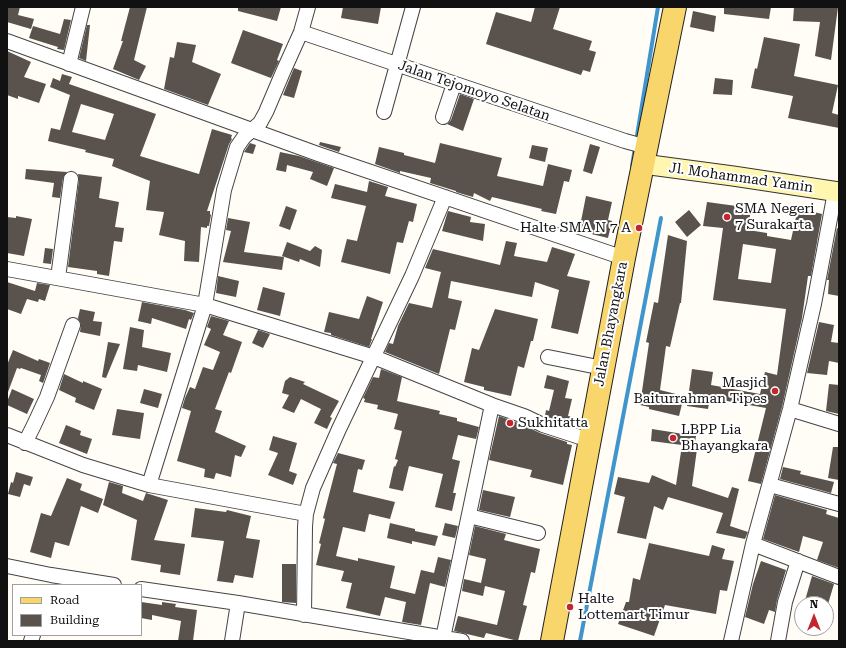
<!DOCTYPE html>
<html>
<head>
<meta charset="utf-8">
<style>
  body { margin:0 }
  #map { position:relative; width:846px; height:648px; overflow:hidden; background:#fffdf5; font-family:"Roboto Serif",serif }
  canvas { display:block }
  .frame { position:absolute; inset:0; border:8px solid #111; pointer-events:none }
  .legend { position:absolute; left:12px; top:584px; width:130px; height:52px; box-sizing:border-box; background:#fff; border:1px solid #a0a0a0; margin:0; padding:5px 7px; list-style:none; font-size:12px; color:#111 }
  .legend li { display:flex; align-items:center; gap:8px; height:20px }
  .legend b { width:20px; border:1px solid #a0a0a0 }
  .north { position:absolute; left:794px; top:596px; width:40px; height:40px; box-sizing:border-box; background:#fff; border:1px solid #a0a0a0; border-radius:50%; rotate:0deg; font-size:11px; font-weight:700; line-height:16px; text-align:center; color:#111 }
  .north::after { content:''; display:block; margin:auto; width:14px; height:18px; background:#c4262e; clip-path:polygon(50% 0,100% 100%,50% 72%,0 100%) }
</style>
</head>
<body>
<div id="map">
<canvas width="846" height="648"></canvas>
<div class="frame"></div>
<ul class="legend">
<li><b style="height:5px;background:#f9d66b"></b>Road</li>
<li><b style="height:11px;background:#5a524d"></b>Building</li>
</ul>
<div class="north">N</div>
</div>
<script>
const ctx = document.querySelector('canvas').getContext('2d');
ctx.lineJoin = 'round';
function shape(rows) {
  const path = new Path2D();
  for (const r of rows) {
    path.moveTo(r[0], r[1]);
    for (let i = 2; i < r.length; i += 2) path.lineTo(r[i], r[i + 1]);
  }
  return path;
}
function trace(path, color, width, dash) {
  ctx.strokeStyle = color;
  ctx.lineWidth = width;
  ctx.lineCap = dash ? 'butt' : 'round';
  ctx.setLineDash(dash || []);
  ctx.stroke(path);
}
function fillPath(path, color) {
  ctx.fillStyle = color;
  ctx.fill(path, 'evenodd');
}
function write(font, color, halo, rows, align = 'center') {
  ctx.font = font + ' "Roboto Serif",serif';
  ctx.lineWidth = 4;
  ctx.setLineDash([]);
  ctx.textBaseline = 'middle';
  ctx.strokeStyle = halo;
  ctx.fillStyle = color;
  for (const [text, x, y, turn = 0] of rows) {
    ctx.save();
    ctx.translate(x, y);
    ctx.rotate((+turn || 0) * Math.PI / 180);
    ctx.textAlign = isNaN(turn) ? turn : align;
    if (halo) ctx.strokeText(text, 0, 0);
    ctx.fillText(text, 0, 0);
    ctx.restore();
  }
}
const stream = shape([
  [632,166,658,7],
  [580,641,661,218]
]);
const building = shape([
  [7,7,20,7,18,15,34,19,31,29,7,22],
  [130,7,147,7,134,60,146,66,139,80,113,69,123,41,121,41],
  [238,7,281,7,277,21,238,11],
  [343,7,381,7,378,24,341,18],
  [535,7,560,7,553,29,592,41,589,50,596,52,590,72,583,70,581,75,486,44,496,12,531,22],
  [724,7,771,7,769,19,724,14],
  [794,7,838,7,831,60,815,56,820,22,793,21],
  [693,11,716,16,714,32,690,27],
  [64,19,71,20,64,50,57,49,58,47,29,38,33,26,60,34],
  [87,25,90,25,86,61,79,58],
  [243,30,283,44,277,60,279,61,271,78,231,63],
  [764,37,800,44,794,76,838,85,832,113,839,115,839,128,788,118,793,96,751,88,755,68,757,69],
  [177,42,196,45,192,62,221,74,208,105,164,89,170,57,174,58],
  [7,51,31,62,24,77,46,84,39,103,18,96,18,99,7,95],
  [294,68,302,71,294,98,283,95],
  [62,74,72,77,69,84,156,114,140,156,199,174,212,129,232,135,231,138,232,139,229,144,207,211,210,211,210,214,211,215,209,226,207,226,207,228,201,227,199,262,184,261,185,241,159,235,164,212,146,210,150,181,112,166,114,159,85,152,86,150,48,141,51,128,60,130,70,95,50,87,53,78,60,81],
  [81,104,114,114,105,140,72,132],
  [715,78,733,80,732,95,713,94],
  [460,94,474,99,463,131,447,124,451,120],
  [320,142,341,147,339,152,319,145],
  [250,143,256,145,253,154,244,152],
  [440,143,502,158,497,176,543,186,548,164,572,170,569,182,564,181,556,214,541,211,542,209,492,197,490,201,474,193,473,197,466,195,456,192,456,191,430,183,431,178,400,171,400,173,375,164,379,147,404,153,404,155,435,163],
  [590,144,600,147,592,174,583,171],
  [532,145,548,148,545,162,529,158],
  [280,152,299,156,334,168,327,186,310,179,313,172,287,165,286,172,276,170],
  [26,169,67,172,63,178,60,198,52,197,54,183,25,179],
  [78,174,102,177,99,198,119,202,115,227,124,228,122,242,114,241,109,276,97,274,97,271,68,267,79,180],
  [369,181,388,187,385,196,417,204,413,222,409,221,403,243,397,242,390,274,341,262,347,239,357,241,366,206,331,198,335,184,367,192],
  [586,196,612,202,608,220,612,221,608,238,579,231],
  [707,202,751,208,748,230,767,233,767,236,791,240,798,208,822,214,811,276,808,276,802,318,782,407,761,484,748,481,766,408,710,398,708,409,687,406,692,369,713,372,711,385,760,394,765,372,777,375,786,309,713,300,723,228,703,226],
  [743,244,776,249,771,283,738,279],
  [286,206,297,210,290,230,279,226],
  [689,210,701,225,687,237,675,222],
  [448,211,471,217,470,222,485,224,483,241,442,231],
  [16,216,32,219,24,256,7,253,7,217,16,218],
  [228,218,250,222,244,252,284,257,282,270,223,262,231,231,226,230],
  [837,228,839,229,839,296,828,294,829,280,827,280],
  [668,235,687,241,681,303,680,303,670,347,666,346,660,390,684,396,679,416,649,409,649,407,640,405,649,343,646,342,654,302,658,303],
  [506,241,517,243,514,256,547,262,552,247,575,254,567,276,590,281,578,334,551,328,559,290,535,282,532,297,451,281,448,298,462,301,455,330,450,329,439,374,385,352,389,343,393,344,398,326,409,303,432,308,441,272,425,268,433,249,500,265],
  [287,242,310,251,315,246,322,250,320,267,300,259,299,262,282,256],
  [45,248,53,249,51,264,43,263],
  [218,276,239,281,236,297,216,293],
  [7,282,35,291,37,283,50,285,45,301,39,299,38,302,27,299,21,314,7,309],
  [263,287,285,293,280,316,257,310],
  [367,296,383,302,371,339,372,339,369,347,331,335,331,333,324,332,329,312,359,319],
  [142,302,185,310,194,313,191,320,189,319,186,329,152,318,151,324,138,321],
  [80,309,95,312,93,321,102,322,100,336,80,332,81,324,78,318],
  [495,309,538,319,533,341,531,341,524,368,518,366,511,396,484,390,484,387,464,382,472,348,479,350],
  [211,316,229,321,223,335,242,342,231,373,229,372,215,409,222,411,215,432,246,446,241,457,235,455,231,477,216,473,214,479,204,477,205,469,177,461,191,411,182,408,185,398,190,387,195,389,203,367,213,370,220,352,204,345,211,329,207,327],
  [819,322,834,325,831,342,839,343,839,363,829,361,827,375,807,373],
  [130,327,144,330,142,347,171,353,167,372,138,365,137,371,123,369],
  [258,330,270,334,263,348,252,343],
  [108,342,120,344,106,378,102,377],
  [13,350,38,361,39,359,50,363,43,383,39,381,41,375,21,368,20,369,17,368,8,392,7,391,7,365],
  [381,369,402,377,397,401,440,411,439,414,457,418,457,421,479,427,476,439,458,435,452,459,460,461,453,493,456,493,452,511,435,507,443,474,409,466,403,491,389,488,394,466,395,467,398,460,395,459,402,431,394,429,398,414,377,409,378,405,364,402,365,399,363,398,373,377,379,378],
  [64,374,83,383,83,381,102,389,94,410,75,402,76,398,59,390],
  [547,375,569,381,565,398,572,399,568,416,573,417,571,425,545,416,546,410,549,411,554,390,544,388],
  [290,377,305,382,303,384,339,401,330,417,332,418,327,429,314,423,321,409,301,399,294,413,282,408,289,395,282,393,285,381],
  [829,384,839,385,839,414,826,411],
  [12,389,34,399,27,414,7,405,7,402],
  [144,389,162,394,158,408,140,403],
  [117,409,144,413,140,439,112,435],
  [499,416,521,424,540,433,567,442,567,444,572,445,563,485,530,477,532,470,489,460],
  [66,425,81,431,80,435,92,439,87,454,59,443],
  [652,429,696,436,694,449,697,449,692,486,728,498,732,487,739,489,730,526,748,532,745,539,716,533,723,513,668,497,663,510,654,506,646,539,617,533,625,497,614,494,618,477,649,483,652,475,676,485,682,445,651,441],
  [273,436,297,443,289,471,297,474,293,485,268,475,278,453,269,450],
  [833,447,839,447,839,480,828,478],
  [338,453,365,460,362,470,358,469,353,492,395,502,390,519,369,514,365,532,343,527,336,556,358,561,358,558,395,566,390,588,415,594,421,570,434,573,438,557,451,560,445,587,430,583,421,625,402,622,406,602,385,597,380,616,346,608,352,583,341,581,344,571,316,565,321,544,319,543,325,519,323,518,337,464,333,463],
  [783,467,801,471,800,474,834,482,831,493,780,479],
  [16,472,33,477,30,486,24,484,20,497,8,494,11,482,13,483],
  [67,478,82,484,80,490,103,499,98,513,81,506,69,546,55,542,51,558,30,552,41,513,51,516],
  [109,482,123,486,122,493,143,501,146,493,168,500,154,540,185,544,180,575,160,572,161,565,131,560,137,520,103,505],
  [483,490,515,497,510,517,479,510],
  [775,495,827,510,826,514,839,518,839,568,817,560,823,542,803,536,799,552,763,539],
  [195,508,226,512,227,510,251,516,246,538,260,540,253,578,235,575,233,583,217,581,224,541,191,537],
  [390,523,415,529,415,531,438,536,435,546,412,541,412,544,387,538],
  [445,523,458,526,455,538,442,535],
  [475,526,506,534,504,540,540,549,535,573,531,572,523,605,527,606,518,641,486,633,484,638,454,631,458,616,497,625,505,591,485,586,483,596,462,591,464,579,481,583,486,559,469,555],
  [649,543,709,556,712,545,725,549,722,559,734,561,727,591,720,590,716,614,665,605,654,636,618,624,626,602,629,602,633,578,640,580],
  [761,561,786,570,777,600,775,612,769,610,764,624,745,617,753,584],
  [282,564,296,564,296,603,282,602],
  [812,576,834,584,828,604,804,604],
  [141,602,162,605,162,602,176,604,175,607,197,610,193,641,178,641,181,621,152,615,152,620,141,618]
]);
const street = shape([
  [301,32,625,141,647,147],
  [7,41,318,154,624,258],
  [69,64,83,7],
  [384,112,413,7],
  [443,117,454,84],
  [7,269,205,305,374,357,492,405,524,416,543,425,589,440],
  [58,278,71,179],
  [548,357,603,368],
  [790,409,839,424],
  [7,435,83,465,149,485,306,514],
  [25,443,34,425,47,397,73,325],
  [149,485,205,305,224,190,233,160,237,147,244,137,260,123,266,112,283,72,301,32,308,7],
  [770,485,839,504],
  [469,516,538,533],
  [753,544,839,577],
  [7,566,51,575,114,585],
  [141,589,238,603,462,641],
  [304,615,305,527,306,514,313,488,339,429,412,276,445,197],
  [443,638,492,405],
  [31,641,33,635],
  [232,641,238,603],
  [731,641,753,544,790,409,814,304,835,192],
  [778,641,785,602,798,561]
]);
const secondary = shape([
  [643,164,733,176,839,192]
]);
const primary = shape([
  [552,641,624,258,675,7]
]);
const markers = [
  [727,217,4,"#c4262e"],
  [639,228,4,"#c4262e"],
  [775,391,4,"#c4262e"],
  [510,423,4,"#c4262e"],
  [673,438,4,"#c4262e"],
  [570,607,4,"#c4262e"]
];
const streetNames = [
  ["Jalan Tejomoyo Selatan",474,91,19],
  ["Jl. Mohammad Yamin",741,178,8],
  ["Jalan Bhayangkara",611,324,-79]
];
const poiNames = [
  ["SMA Negeri",735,209],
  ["7 Surakarta",735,225],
  ["Halte SMA N 7 A",631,228,"right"],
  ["Masjid",767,383,"right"],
  ["Baiturrahman Tipes",767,399,"right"],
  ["Sukhitatta",518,423],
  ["LBPP Lia",681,430],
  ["Bhayangkara",681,446],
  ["Halte",578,599],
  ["Lottemart Timur",578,615]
];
trace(stream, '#3f96cf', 4);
fillPath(building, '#5a524d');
trace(street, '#444', 16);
trace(secondary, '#333', 21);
trace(primary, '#222', 24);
trace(street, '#fff', 14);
trace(secondary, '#fff6b0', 19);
trace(primary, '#f9d66b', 22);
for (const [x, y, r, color] of markers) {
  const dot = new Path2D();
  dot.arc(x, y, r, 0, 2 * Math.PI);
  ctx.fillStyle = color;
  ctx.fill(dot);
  trace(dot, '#fff', 1.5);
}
write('14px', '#111', '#fff', streetNames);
write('14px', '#111', '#fff', poiNames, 'left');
</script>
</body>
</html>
